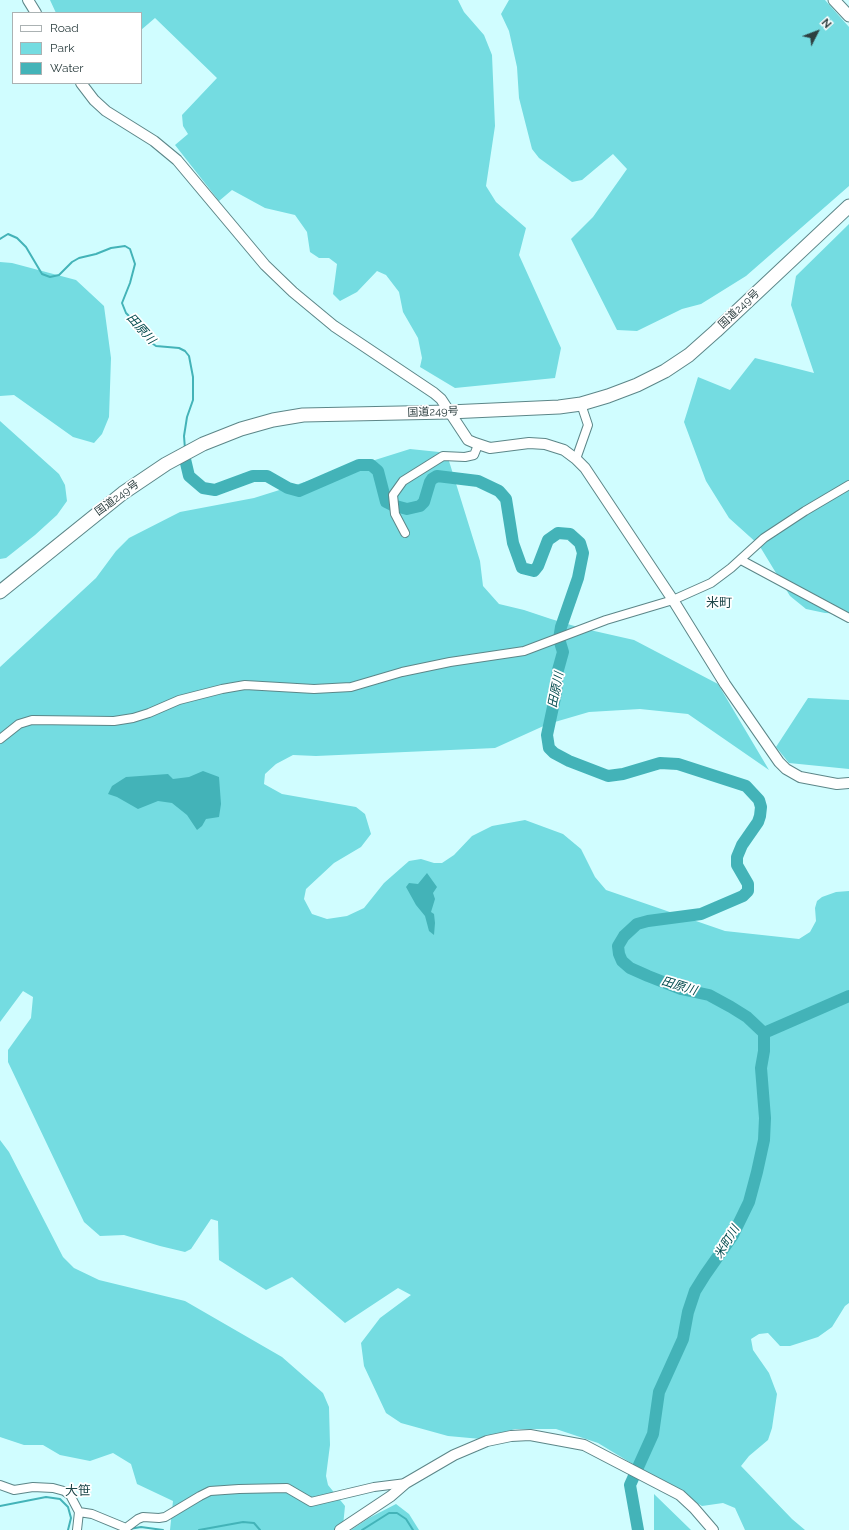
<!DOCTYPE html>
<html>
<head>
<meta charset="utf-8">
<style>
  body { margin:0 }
  #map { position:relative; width:849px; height:1530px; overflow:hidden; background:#d0fdff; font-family:Raleway,sans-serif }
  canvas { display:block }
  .legend { position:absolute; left:12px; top:12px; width:130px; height:72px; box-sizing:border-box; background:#fff; border:1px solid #abb2b3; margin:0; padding:5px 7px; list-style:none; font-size:12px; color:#2d3f40 }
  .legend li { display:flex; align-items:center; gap:8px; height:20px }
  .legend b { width:20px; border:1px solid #abb2b3 }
  .north { position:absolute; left:797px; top:12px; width:40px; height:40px; -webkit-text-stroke:3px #fff; paint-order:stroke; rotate:48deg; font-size:11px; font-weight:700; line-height:16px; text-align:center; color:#2d3f40 }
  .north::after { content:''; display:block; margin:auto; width:14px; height:18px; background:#2d3f40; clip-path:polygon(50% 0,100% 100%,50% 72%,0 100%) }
</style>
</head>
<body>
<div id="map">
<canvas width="849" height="1530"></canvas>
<ul class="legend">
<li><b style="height:5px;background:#fff"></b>Road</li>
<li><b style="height:11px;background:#74dce1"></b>Park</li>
<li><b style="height:11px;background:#43b3b8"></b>Water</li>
</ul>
<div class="north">N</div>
</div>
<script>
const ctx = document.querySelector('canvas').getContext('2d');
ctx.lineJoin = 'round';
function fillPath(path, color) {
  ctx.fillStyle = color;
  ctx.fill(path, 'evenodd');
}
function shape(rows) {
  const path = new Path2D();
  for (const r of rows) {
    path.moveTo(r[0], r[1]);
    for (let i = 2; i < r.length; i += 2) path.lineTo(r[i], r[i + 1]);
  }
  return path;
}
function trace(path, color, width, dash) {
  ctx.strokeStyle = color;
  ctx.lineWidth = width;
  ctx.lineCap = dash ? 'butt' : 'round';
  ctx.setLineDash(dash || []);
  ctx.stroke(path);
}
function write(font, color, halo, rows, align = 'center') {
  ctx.font = font + ' Raleway,"Noto Sans JP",sans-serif';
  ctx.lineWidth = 3.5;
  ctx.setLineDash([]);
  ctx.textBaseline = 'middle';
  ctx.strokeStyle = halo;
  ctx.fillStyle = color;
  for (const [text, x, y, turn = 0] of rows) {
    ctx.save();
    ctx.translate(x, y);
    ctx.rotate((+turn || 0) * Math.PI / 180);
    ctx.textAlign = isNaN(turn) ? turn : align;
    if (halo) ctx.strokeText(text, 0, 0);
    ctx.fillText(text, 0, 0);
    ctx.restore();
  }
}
const green = shape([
  [50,0,458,0,464,12,484,35,492,55,495,126,486,186,496,202,526,228,519,255,561,348,555,378,455,388,420,367,422,358,418,338,403,312,399,292,386,275,377,271,357,292,340,301,333,294,337,264,329,258,319,258,310,252,307,232,295,215,265,208,232,190,219,201,175,145,188,134,183,126,182,115,217,78,155,18,141,30,141,13,56,13],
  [509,0,825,0,849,27,849,186,746,276,701,304,682,309,637,331,617,330,571,239,593,217,627,169,613,154,582,180,572,182,539,158,532,149,519,98,517,67,509,31,501,14],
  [849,224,849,614,825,613,806,609,790,596,759,545,729,518,706,481,684,422,698,377,730,390,755,358,814,373,791,305,796,276],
  [0,262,12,263,76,280,104,306,111,358,109,417,102,434,94,443,73,437,14,395,0,396],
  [0,421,59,474,65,485,67,501,57,515,35,535,6,558,0,559],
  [410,449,439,452,449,461,480,561,483,586,499,604,524,610,551,619,581,628,634,640,718,684,769,770,688,714,640,709,589,712,548,724,495,748,316,756,293,755,276,764,265,774,264,784,282,794,356,807,365,814,371,834,361,847,334,863,306,889,304,899,312,914,327,919,347,916,364,908,384,883,409,861,421,859,434,863,442,863,454,855,472,836,492,826,525,820,563,834,581,849,595,877,606,890,725,931,799,939,810,932,816,921,815,908,817,901,822,897,836,892,849,891,849,1303,845,1306,832,1327,818,1337,790,1346,780,1346,768,1333,759,1334,751,1339,753,1350,769,1373,777,1394,772,1428,768,1440,749,1456,741,1466,792,1519,805,1530,745,1530,735,1508,723,1503,702,1506,598,1443,556,1429,515,1429,481,1439,448,1436,401,1423,386,1413,364,1366,361,1343,380,1318,411,1295,398,1288,345,1323,292,1277,266,1290,219,1260,218,1221,211,1219,191,1249,185,1252,160,1246,124,1235,100,1236,84,1222,8,1062,8,1050,31,1018,33,997,23,991,0,1022,0,667,96,578,116,551,129,538,180,512,254,498],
  [808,698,849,700,849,769,789,763,776,747],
  [0,1140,9,1152,63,1257,74,1268,99,1280,185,1301,282,1357,323,1393,329,1407,330,1445,326,1476,328,1485,345,1506,343,1526,334,1530,170,1530,173,1501,137,1484,131,1464,113,1453,90,1461,60,1455,43,1445,24,1445,0,1437],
  [654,1494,691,1530,654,1530],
  [396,1504,409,1514,419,1530,351,1530,369,1518]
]);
const water = shape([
  [203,771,219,777,221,804,219,817,206,819,202,826,197,830,187,815,172,803,158,801,138,809,117,797,108,794,112,786,126,777,168,774,173,779,189,777],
  [427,873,437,887,433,893,435,899,431,912,434,914,435,923,434,935,429,931,425,916,416,905,406,887,409,883,418,884]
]);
const stream = shape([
  [0,239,8,234,17,238,26,247,42,274,50,277,59,275,72,262,79,258,96,254,111,248,125,246,130,249,135,264,130,283,122,303,126,313,139,326,149,341,156,346,179,348,185,351,189,356,193,377,193,400,187,417,184,436,185,449],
  [0,1506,46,1497,60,1499,68,1507,71,1518,68,1530],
  [129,1529,141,1527,163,1530],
  [199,1530,243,1522,254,1523,260,1530],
  [362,1530,389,1513,397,1513,406,1519,413,1530]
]);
const river = shape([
  [185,459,189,476,203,488,215,490,253,476,267,476,288,488,299,491,359,465,371,465,378,471,386,502,392,505,407,509,420,506,424,502,430,482,432,479,437,476,478,481,499,491,506,499,513,543,522,568,534,571,538,566,548,540,558,533,570,534,580,543,583,553,578,578,561,627,559,639,563,652,558,670,556,693,547,735,549,748,554,753,569,761,608,776,623,774,660,763,678,764,746,786,759,800,761,807,760,816,758,822,742,845,737,857,737,865,748,884,748,891,743,896,701,914,648,921,637,924,624,936,618,946,619,954,622,961,630,968,648,976,681,989,709,995,731,1007,747,1017,764,1033],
  [764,1033,849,996],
  [638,1530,630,1485,653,1434,659,1392,683,1339,688,1312,695,1291,705,1275,733,1235,749,1202,757,1172,764,1140,765,1118,761,1068,764,1051,764,1033]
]);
const minor = shape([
  [576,459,588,425,581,404],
  [405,533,395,514,393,495,403,481,443,456,465,457,474,455,478,445],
  [741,560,849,618],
  [0,739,19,724,32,720,114,721,133,718,149,713,179,700,222,689,245,685,314,689,351,687,402,672,450,662,524,651,606,620,673,600,711,583,731,568,764,538,805,511,849,485],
  [0,1485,14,1490,33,1487,53,1488,64,1491,70,1495,79,1512,77,1530],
  [79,1512,92,1514,126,1528,138,1519,143,1517,159,1518,165,1517,200,1496,210,1491,239,1489,287,1488,311,1502,374,1487,406,1483]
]);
const tertiary = shape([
  [28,0,36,13],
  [81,83,94,100,106,111,154,141,177,160,265,265,293,292,334,326,434,393,441,399,468,440,475,443,490,448,529,443,545,444,564,450,576,459,585,468,673,600,725,684,779,762,786,769,800,777,837,784,849,783],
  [340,1530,391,1496,406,1483,454,1455,487,1441,511,1436,530,1435,584,1445,680,1495,694,1508,713,1530]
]);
const secondary = shape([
  [834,0,849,16]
]);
const trunk = shape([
  [0,592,123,493,166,464,203,444,241,429,273,420,303,415,449,412,559,407,581,404,608,396,637,385,665,371,689,355,716,331,849,206]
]);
const streetNames = [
  ["国道249号",739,309,-43],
  ["国道249号",433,412,-2],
  ["国道249号",117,498,-36]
];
const waterNames = [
  ["田原川",141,329,48],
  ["田原川",556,690,-79],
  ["田原川",679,986,17],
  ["米町川",727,1242,-59]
];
const quarterNames = [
  ["米町",719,603],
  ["大笹",78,1491]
];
fillPath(green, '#74dce1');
fillPath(water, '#43b3b8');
trace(stream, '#43b3b8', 2);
trace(river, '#43b3b8', 12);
trace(minor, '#5c8688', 10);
trace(tertiary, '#5c8688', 12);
trace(secondary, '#5c8688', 13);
trace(trunk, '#5c8688', 15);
trace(minor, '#fff', 8);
trace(tertiary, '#fff', 10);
trace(secondary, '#fff', 11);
trace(trunk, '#fff', 13);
write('11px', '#2d3f40', '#fff', streetNames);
write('italic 12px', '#01494c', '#fff', waterNames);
write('13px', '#1d4648', '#fff', quarterNames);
</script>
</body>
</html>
